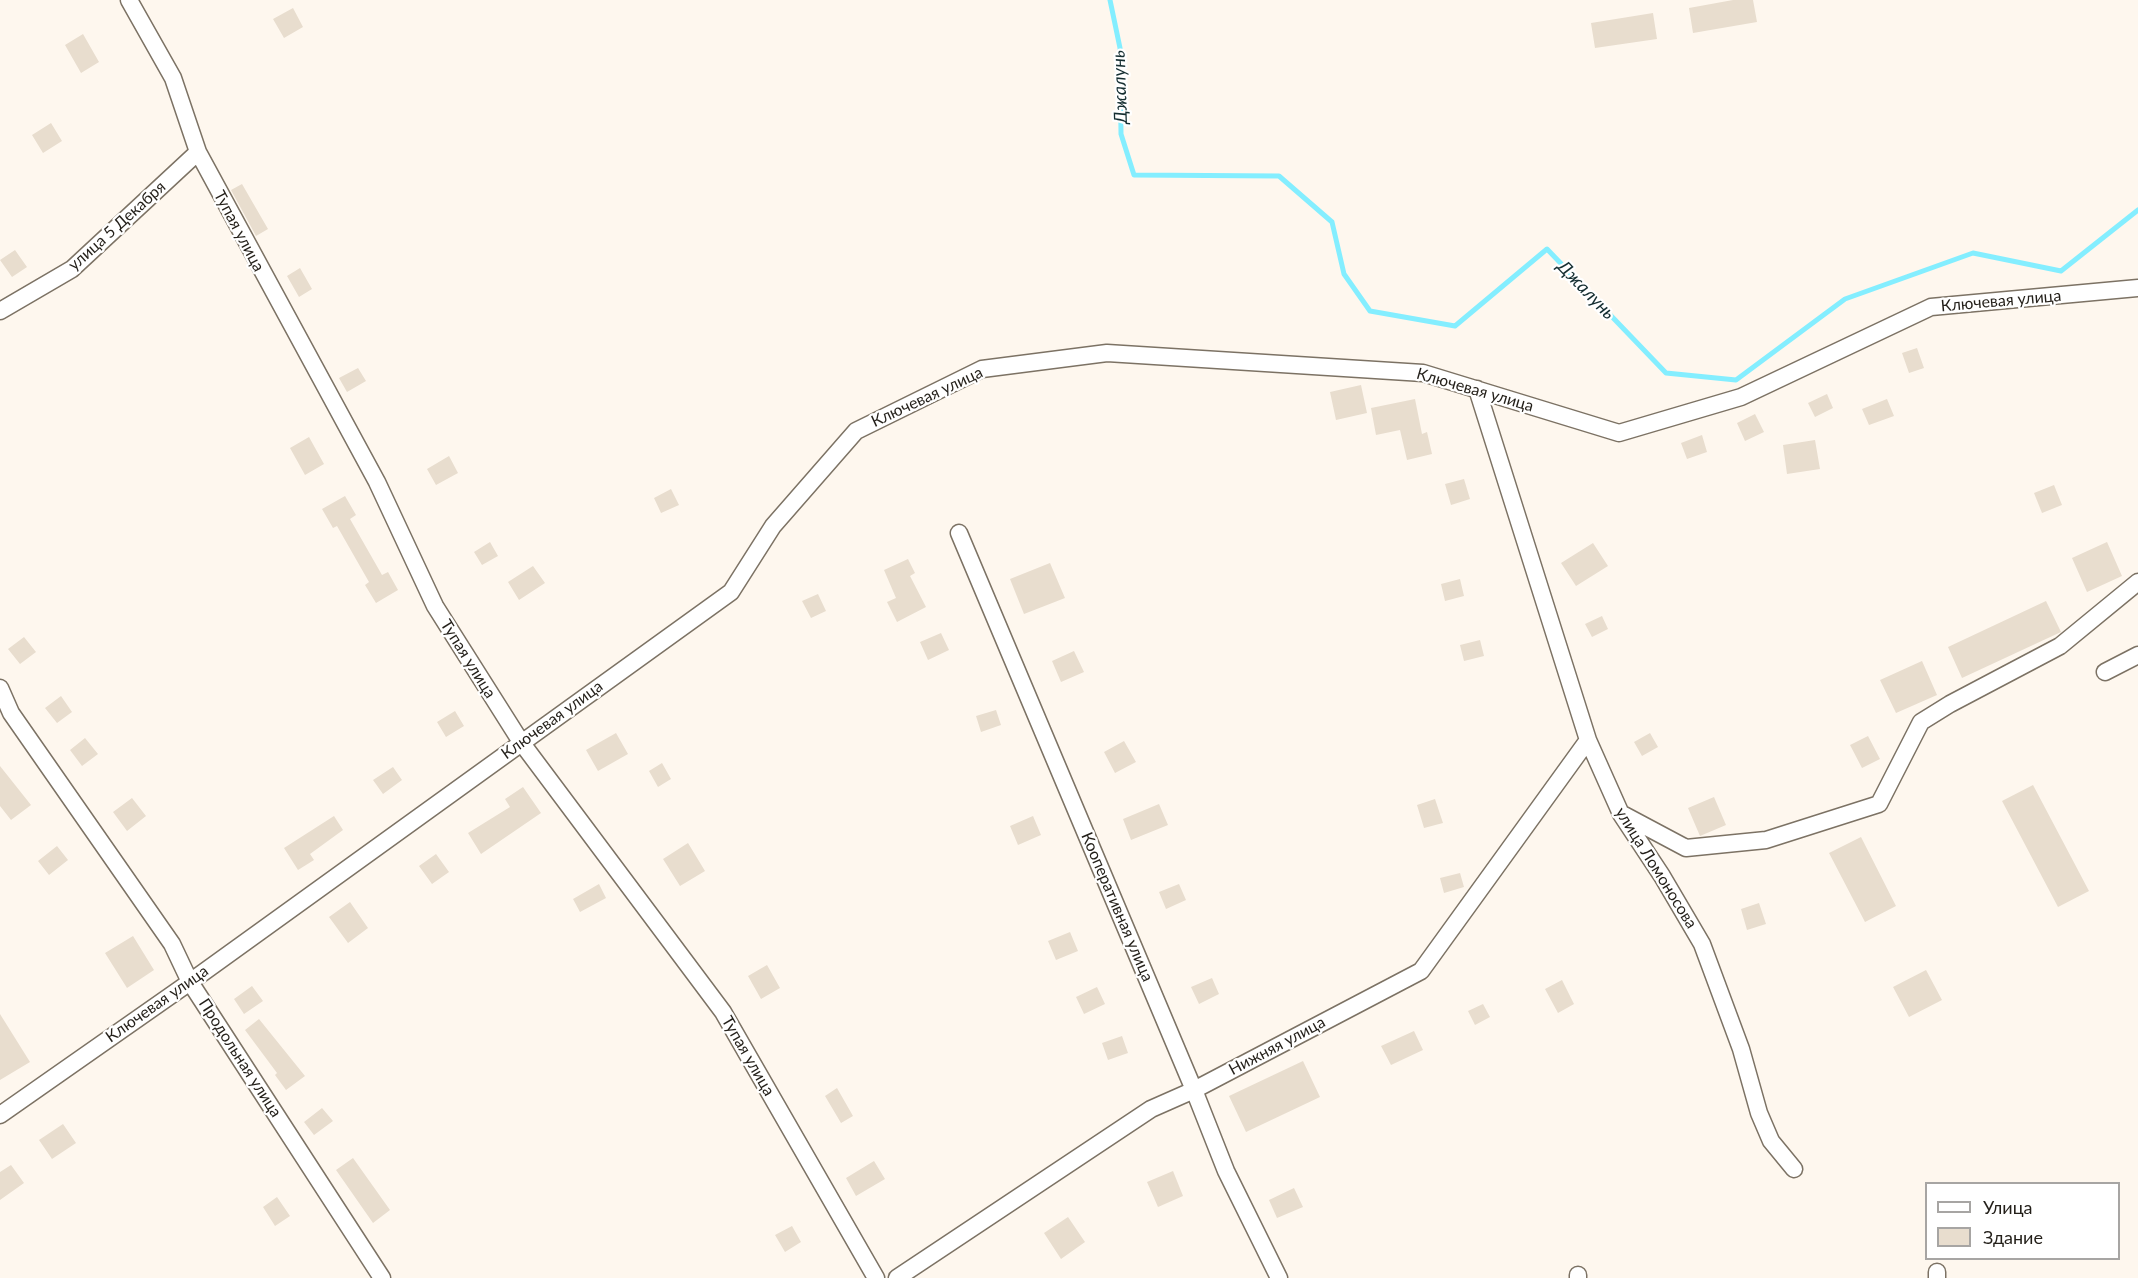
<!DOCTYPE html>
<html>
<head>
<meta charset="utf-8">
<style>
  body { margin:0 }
  #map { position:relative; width:2138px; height:1278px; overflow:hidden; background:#fef7ee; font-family:Lato,sans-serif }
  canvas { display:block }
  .legend { position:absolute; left:1925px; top:1182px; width:195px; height:78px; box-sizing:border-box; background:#fff; border:2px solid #a7a5a3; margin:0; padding:8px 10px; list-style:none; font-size:18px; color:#231f19 }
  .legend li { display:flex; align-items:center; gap:12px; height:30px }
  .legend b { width:30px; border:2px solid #a7a5a3 }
</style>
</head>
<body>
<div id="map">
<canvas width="2138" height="1278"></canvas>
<ul class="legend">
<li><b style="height:8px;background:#fff"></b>Улица</li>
<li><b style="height:16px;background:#e8ddce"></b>Здание</li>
</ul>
</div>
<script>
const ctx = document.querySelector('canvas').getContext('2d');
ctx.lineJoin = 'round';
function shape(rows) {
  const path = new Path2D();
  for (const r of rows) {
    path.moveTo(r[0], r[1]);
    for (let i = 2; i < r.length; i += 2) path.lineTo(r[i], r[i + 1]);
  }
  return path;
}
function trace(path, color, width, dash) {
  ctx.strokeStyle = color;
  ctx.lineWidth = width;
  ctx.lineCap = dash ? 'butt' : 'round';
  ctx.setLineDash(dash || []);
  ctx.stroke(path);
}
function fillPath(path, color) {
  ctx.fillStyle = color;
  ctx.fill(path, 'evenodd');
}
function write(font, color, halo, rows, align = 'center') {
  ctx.font = font + ' Lato,sans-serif';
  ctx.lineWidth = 4.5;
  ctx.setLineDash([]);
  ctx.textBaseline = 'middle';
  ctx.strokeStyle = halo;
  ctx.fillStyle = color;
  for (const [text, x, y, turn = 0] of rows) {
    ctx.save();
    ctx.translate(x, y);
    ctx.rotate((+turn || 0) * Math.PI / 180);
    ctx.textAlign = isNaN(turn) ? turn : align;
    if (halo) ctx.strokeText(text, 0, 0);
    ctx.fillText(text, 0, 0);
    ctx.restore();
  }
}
const stream = shape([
  [1110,0,1120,48,1121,134,1134,175,1279,176,1332,222,1344,274,1370,311,1455,326,1547,249,1666,373,1736,380,1845,299,1973,253,2061,271,2138,210]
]);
const building = shape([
  [1733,0,1753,0,1757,22,1693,33,1689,8],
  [293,8,303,27,284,38,273,19],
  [1653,13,1657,39,1595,48,1591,23],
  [83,34,99,62,81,73,65,45],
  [51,123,62,141,43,153,32,135],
  [242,184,268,229,256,236,231,190],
  [15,250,27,267,12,277,0,260],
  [300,268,312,289,299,297,287,276],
  [1917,348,1924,368,1909,373,1902,353],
  [358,368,366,381,347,392,339,378],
  [1361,385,1367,413,1336,420,1330,392],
  [1827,394,1833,408,1815,417,1808,403],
  [1415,399,1422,434,1427,432,1432,454,1407,460,1400,430,1376,435,1371,408],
  [1887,399,1894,416,1869,425,1862,409],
  [1755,414,1764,432,1745,441,1737,423],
  [1702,435,1707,452,1687,459,1681,443],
  [309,437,324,464,305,475,290,448],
  [1815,440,1820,469,1787,474,1783,445],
  [449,456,458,473,436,485,427,469],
  [1464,479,1470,499,1451,505,1445,484],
  [2054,485,2062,505,2042,513,2034,493],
  [671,489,679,505,661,513,654,498],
  [345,496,356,515,350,519,382,575,388,572,398,590,376,603,365,585,369,582,337,526,333,528,322,509],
  [490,542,498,556,482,565,474,552],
  [2107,542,2122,576,2087,592,2072,558],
  [1593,543,1608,566,1576,586,1561,563],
  [908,559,915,573,910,576,926,607,897,622,887,602,896,598,884,570],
  [1050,563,1065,598,1024,614,1010,579],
  [533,566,545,583,519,600,508,582],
  [1460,579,1464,596,1445,601,1441,584],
  [818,594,826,611,811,618,802,601],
  [2046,601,2061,632,1962,678,1948,647],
  [1602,616,1608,629,1592,637,1585,624],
  [941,633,949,650,928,660,920,642],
  [24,637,36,652,20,664,8,649],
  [1480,640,1484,656,1464,661,1460,645],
  [1074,651,1084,672,1061,682,1052,661],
  [1922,661,1937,695,1896,713,1880,680],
  [61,696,72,712,57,723,45,708],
  [996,710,1001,725,981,732,976,716],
  [455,711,464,726,446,737,437,722],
  [616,733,628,754,598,771,586,750],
  [1650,733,1658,747,1642,756,1634,742],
  [1868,736,1880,759,1862,768,1850,745],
  [85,738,98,754,82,766,70,750],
  [1124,741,1136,762,1115,773,1104,752],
  [662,763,671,779,658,787,649,771],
  [0,766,31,805,11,820,0,806],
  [393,767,402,780,383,794,373,780],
  [2033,785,2089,891,2058,907,2002,801],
  [523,787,541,813,481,854,468,833,510,807,505,799],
  [1714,797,1726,825,1700,836,1688,808],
  [132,798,146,816,127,831,113,812],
  [1435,799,1443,823,1424,828,1417,805],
  [1159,804,1168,825,1131,840,1123,819],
  [334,816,343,830,310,854,314,860,298,870,284,848],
  [1033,816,1041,835,1018,845,1010,826],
  [1861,837,1896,906,1865,922,1829,853],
  [688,843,705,871,680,886,663,859],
  [57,846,68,860,49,875,38,861],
  [436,854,449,872,432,884,419,866],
  [1460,873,1464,887,1444,893,1440,878],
  [599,884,606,898,580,912,573,899],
  [1179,884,1186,900,1166,909,1159,892],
  [350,902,368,928,348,943,329,917],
  [1759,903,1766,924,1747,930,1741,909],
  [1070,932,1078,951,1056,960,1048,941],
  [133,936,154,970,127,988,105,953],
  [767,965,780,988,761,999,748,976],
  [1926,970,1942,1000,1909,1017,1893,987],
  [1212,978,1219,994,1199,1004,1191,987],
  [1562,980,1574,1004,1558,1013,1545,989],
  [252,986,263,1001,244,1014,234,999],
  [1097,987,1105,1004,1084,1014,1076,997],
  [1483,1004,1490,1017,1475,1025,1468,1011],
  [0,1014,30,1062,0,1080],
  [259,1019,305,1076,286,1090,275,1075,277,1073,245,1030],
  [1414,1031,1423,1050,1391,1065,1381,1046],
  [1122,1036,1128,1053,1108,1060,1102,1043],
  [1303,1061,1320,1097,1246,1132,1229,1096],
  [837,1088,853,1116,841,1123,825,1096],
  [322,1108,333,1121,314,1135,304,1122],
  [63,1124,76,1143,52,1159,39,1140],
  [353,1158,390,1210,373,1223,336,1170],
  [874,1161,885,1179,856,1196,846,1178],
  [11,1165,24,1183,0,1200,0,1172],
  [1173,1171,1183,1196,1158,1207,1147,1182],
  [1294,1188,1303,1207,1277,1218,1269,1200],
  [277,1197,290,1216,275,1226,263,1207],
  [1068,1217,1085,1242,1061,1259,1044,1233],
  [792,1226,801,1242,785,1252,775,1235]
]);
const street = shape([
  [129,0,173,78,198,152,377,482,435,606,521,742,723,1012,876,1278],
  [0,311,72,269,198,152],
  [1477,389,1588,740,1621,814,1662,876,1702,944,1741,1049,1759,1113,1771,1141,1794,1169],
  [959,533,1194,1090,1226,1171,1279,1278],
  [2105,672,2138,655],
  [0,688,11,713,172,944,190,982,382,1278],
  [1624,815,1686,848,1766,840,1879,804,1921,722,1950,704,2060,646,2138,582],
  [0,1115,190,982,731,592,773,526,856,431,982,369,1107,353,1423,373,1619,433,1741,397,1931,307,2138,288],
  [1578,1275,1578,1278],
  [897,1278,1151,1109,1194,1090,1421,971,1588,740],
  [1937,1278,1937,1272]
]);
const streetNames = [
  ["улица 5 Декабря",117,226,-42],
  ["Тупая улица",239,231,62],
  ["Ключевая улица",2001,301,-5],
  ["Ключевая улица",1475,390,16],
  ["Ключевая улица",927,397,-25],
  ["Тупая улица",468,659,58],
  ["Ключевая улица",552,720,-36],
  ["улица Ломоносова",1656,868,58],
  ["Кооперативная улица",1117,907,67],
  ["Ключевая улица",157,1004,-35],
  ["Нижняя улица",1277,1046,-28],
  ["Тупая улица",748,1056,60],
  ["Продольная улица",240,1058,57]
];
const waterNames = [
  ["Джалунь",1120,87,-92],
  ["Джалунь",1586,290,46]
];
trace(stream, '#84eeff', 5);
fillPath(building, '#e8ddce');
trace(street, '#7c7264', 19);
trace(street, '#fff', 16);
write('16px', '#231f19', '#fff', streetNames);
write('italic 18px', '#152e31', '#fff', waterNames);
</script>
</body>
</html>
